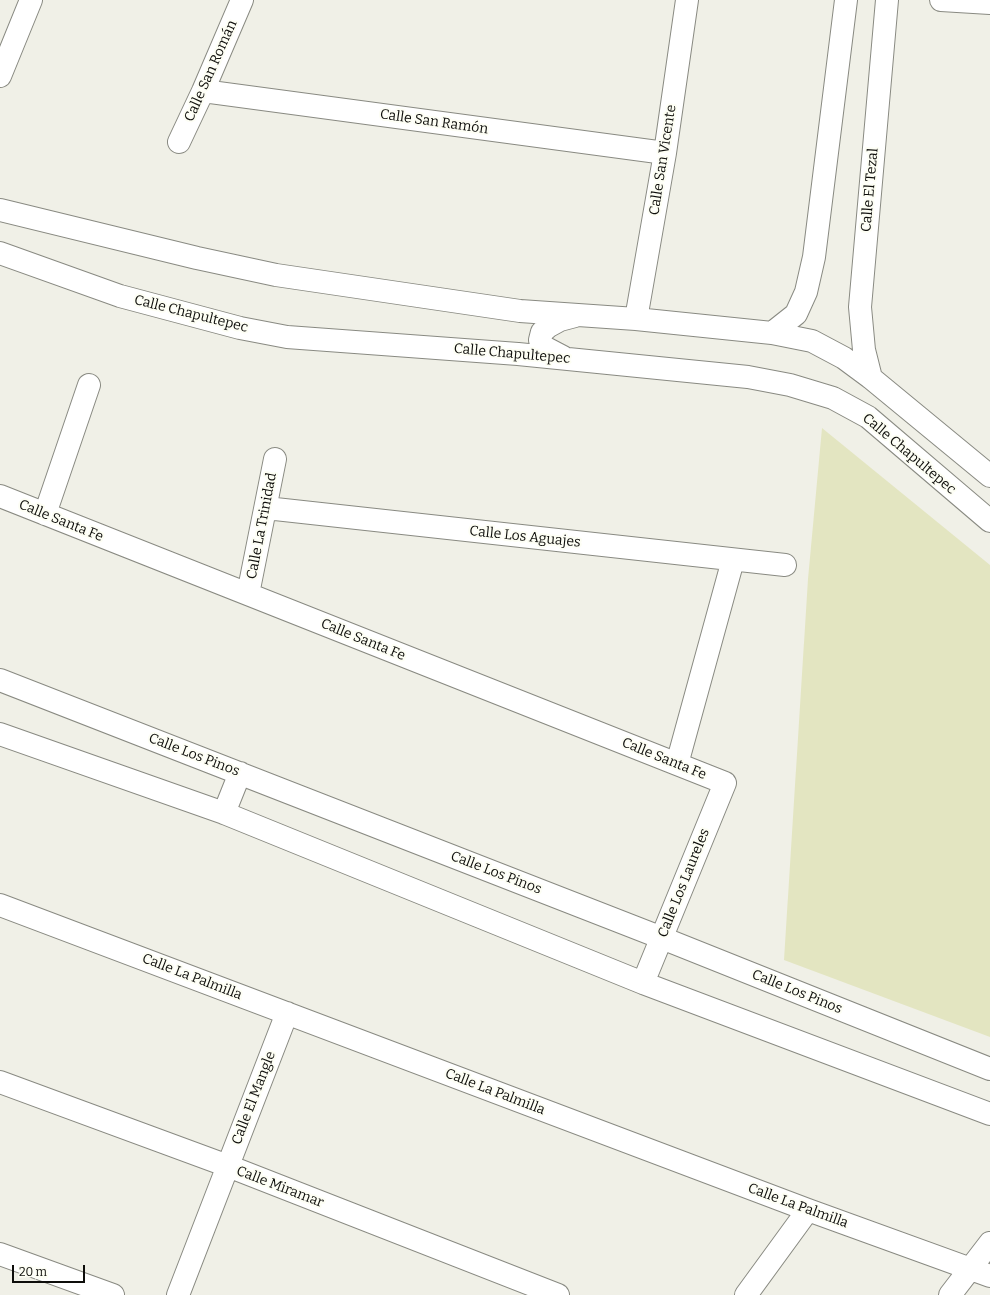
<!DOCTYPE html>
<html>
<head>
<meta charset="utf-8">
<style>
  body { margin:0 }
  #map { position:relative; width:990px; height:1295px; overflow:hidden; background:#f0f0e7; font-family:Bitter,serif }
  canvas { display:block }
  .scale { position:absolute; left:12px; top:1265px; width:73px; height:18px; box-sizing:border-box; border:2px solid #0e0e0b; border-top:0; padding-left:5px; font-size:12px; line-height:14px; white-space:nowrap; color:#0e0e0b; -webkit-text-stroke:3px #fdfef4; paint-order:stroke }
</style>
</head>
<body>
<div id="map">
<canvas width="990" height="1295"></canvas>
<div class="scale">20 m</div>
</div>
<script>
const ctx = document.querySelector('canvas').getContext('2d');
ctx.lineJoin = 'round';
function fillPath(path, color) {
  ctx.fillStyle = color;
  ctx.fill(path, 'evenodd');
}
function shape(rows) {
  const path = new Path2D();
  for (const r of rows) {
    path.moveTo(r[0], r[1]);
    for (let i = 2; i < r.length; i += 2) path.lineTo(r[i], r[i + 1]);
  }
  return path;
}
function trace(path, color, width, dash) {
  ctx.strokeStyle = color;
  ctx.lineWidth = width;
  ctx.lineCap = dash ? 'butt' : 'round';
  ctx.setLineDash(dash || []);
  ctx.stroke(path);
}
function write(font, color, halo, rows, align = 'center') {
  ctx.font = font + ' Bitter,serif';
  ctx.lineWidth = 4;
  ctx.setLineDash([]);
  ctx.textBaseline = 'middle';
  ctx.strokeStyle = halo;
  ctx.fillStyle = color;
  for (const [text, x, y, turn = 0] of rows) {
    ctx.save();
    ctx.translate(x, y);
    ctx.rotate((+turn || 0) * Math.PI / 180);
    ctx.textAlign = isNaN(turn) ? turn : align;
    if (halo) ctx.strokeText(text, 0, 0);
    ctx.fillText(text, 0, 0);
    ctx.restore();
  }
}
const green = shape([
  [822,428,990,565,990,1037,784,960,808,579]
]);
const minor = shape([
  [941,0,990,3],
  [0,76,31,0],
  [203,91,665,153],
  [179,142,203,91,242,0],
  [0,210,197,258,276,275,520,311,636,319,772,333,812,341,844,358,871,378,990,476],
  [0,253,120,296,240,328,287,337,518,354,748,377,790,385,833,398,868,417,990,521],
  [636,319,665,153,687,0],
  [772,333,796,314,806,292,814,257,846,0],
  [563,357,542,346,540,340,542,332,549,326,560,320,575,316],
  [871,378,864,350,860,307,887,0],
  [0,496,725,783,643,983],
  [266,508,785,565],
  [45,514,89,385],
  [248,594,275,459],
  [0,680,662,938,990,1069],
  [0,734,224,813,643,983,990,1114],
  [677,764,733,560],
  [224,813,240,773],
  [0,905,808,1210,990,1276],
  [0,1082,228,1166,558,1295],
  [0,1254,113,1295],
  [178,1295,287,1013],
  [746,1295,808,1210],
  [950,1295,990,1243]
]);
const streetNames = [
  ["Calle San Román",211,71,-66],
  ["Calle San Ramón",434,122,8],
  ["Calle San Vicente",663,160,-81],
  ["Calle El Tezal",870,190,-85],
  ["Calle Chapultepec",191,314,14],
  ["Calle Chapultepec",512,354,5],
  ["Calle Chapultepec",909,454,40],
  ["Calle Santa Fe",61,521,22],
  ["Calle La Trinidad",262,526,-79],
  ["Calle Los Aguajes",525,537,6],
  ["Calle Santa Fe",363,640,22],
  ["Calle Los Pinos",194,755,21],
  ["Calle Santa Fe",664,759,22],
  ["Calle Los Pinos",496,873,21],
  ["Calle Los Laureles",684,883,-68],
  ["Calle La Palmilla",192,977,21],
  ["Calle Los Pinos",797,992,22],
  ["Calle La Palmilla",495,1092,21],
  ["Calle El Mangle",254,1098,-69],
  ["Calle Miramar",280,1187,21],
  ["Calle La Palmilla",798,1206,20]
];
fillPath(green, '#e3e5c1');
trace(minor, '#898a82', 24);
trace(minor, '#fff', 22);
write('14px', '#0e0e0b', '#fdfef4', streetNames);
</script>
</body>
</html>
